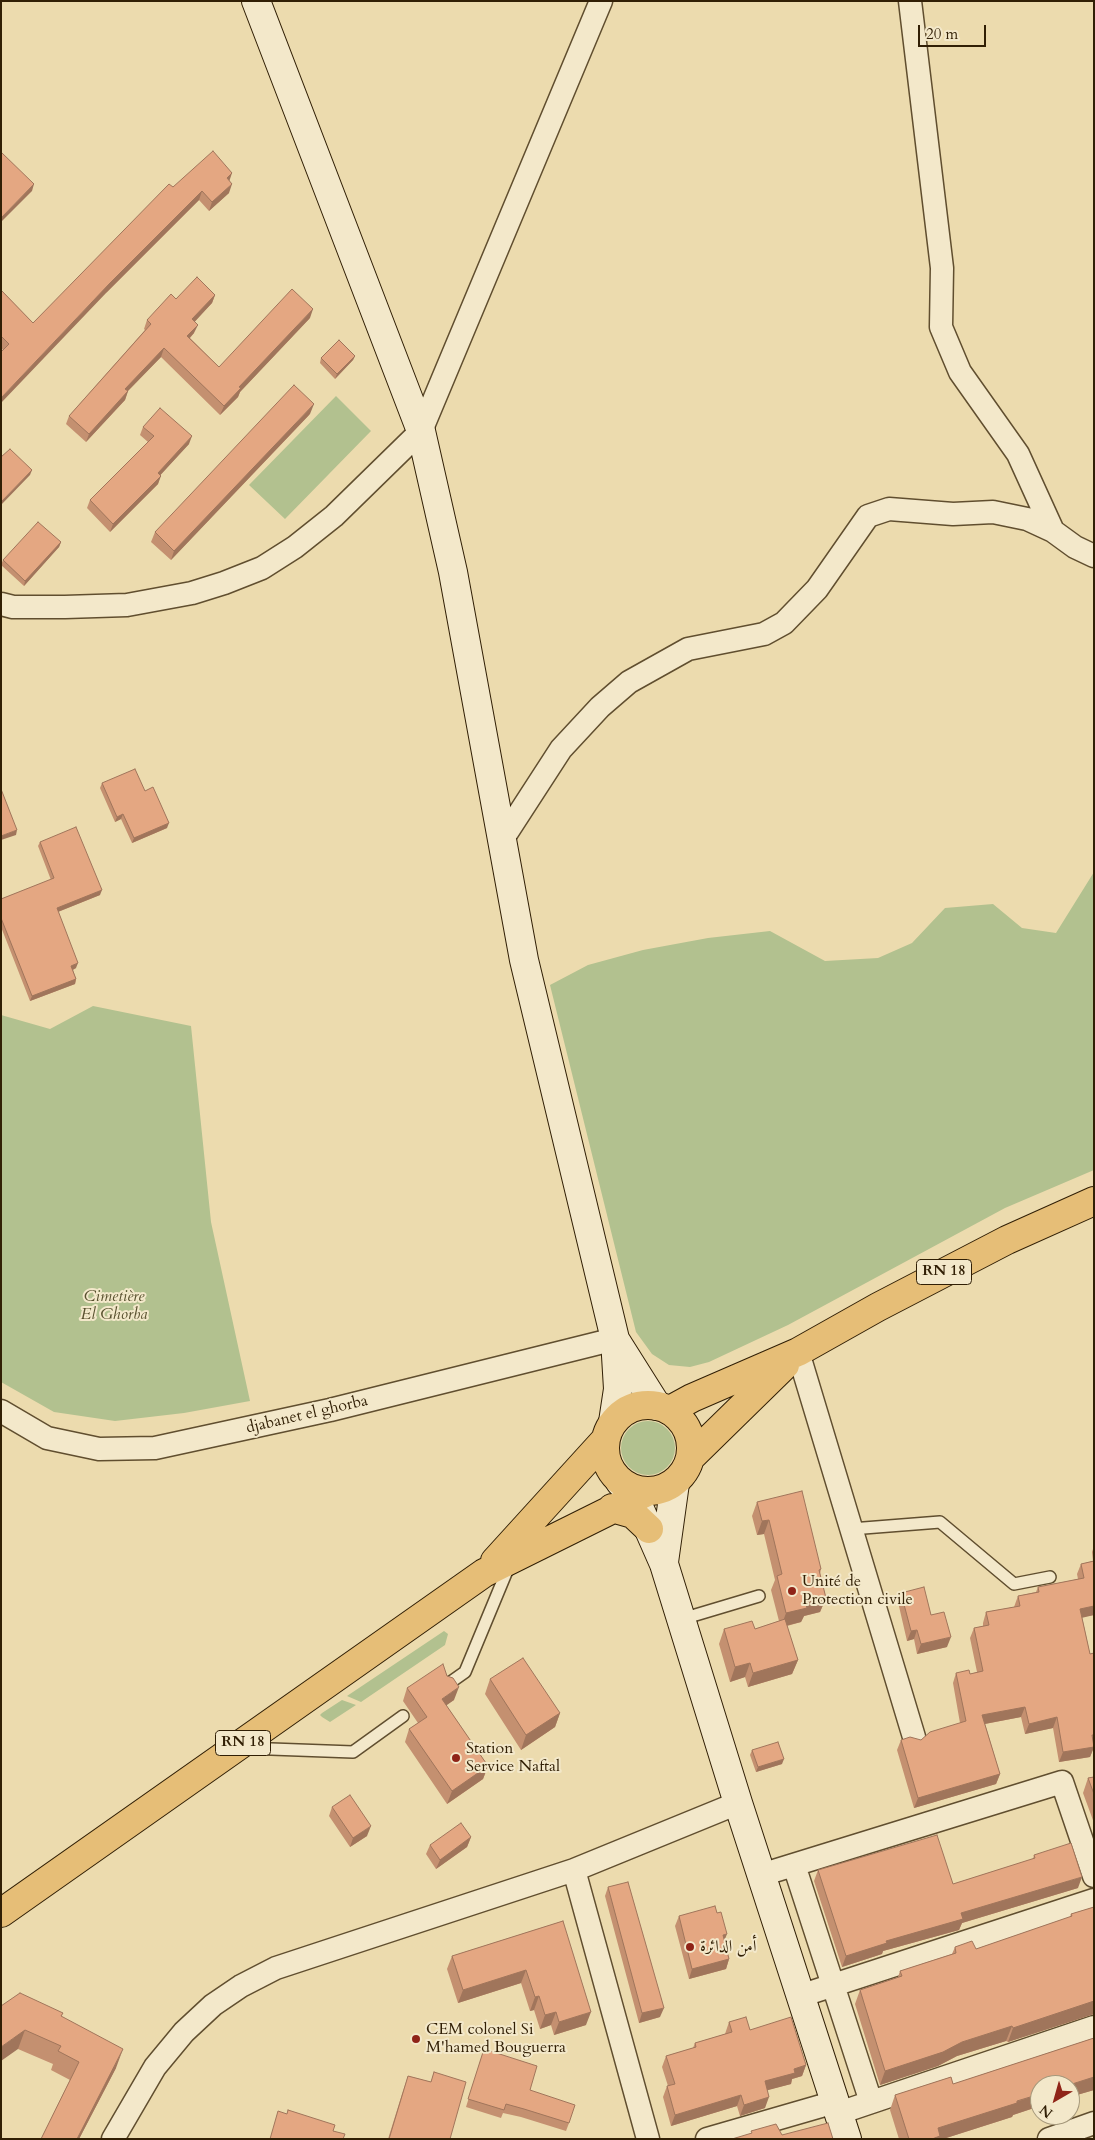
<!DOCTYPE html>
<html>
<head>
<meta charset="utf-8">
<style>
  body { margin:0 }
  #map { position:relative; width:1095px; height:2140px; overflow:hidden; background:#ecdbae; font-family:Cardo,serif }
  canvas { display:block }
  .frame { position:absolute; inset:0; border:2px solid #311f05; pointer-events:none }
  .north { position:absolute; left:1030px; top:2075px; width:50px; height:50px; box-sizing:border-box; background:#f3e8ca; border:1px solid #a5987b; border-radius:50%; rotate:218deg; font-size:14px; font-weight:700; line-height:20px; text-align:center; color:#311f05 }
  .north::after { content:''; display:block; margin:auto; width:18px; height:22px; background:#8f2418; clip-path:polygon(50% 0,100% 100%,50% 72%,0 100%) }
  .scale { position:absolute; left:918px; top:25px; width:68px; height:22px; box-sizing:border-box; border:2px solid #311f05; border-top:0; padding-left:6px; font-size:15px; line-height:18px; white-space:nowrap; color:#311f05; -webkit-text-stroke:4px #f3e8ca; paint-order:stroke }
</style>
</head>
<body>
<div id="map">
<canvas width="1095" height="2140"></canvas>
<div class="frame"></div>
<div class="north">N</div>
<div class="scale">20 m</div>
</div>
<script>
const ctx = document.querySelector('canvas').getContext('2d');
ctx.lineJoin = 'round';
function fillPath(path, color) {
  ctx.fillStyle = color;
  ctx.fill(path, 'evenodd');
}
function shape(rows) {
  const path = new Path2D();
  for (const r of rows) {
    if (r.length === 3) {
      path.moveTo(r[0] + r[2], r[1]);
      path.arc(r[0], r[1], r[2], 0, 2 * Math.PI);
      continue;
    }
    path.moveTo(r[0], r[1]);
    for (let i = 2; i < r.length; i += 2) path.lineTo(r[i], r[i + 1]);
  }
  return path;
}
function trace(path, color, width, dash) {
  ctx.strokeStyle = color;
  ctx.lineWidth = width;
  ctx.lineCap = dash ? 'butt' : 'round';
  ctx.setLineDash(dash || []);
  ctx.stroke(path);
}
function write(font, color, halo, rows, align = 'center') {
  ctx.font = font + ' Cardo,Amiri,serif';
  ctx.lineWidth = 4;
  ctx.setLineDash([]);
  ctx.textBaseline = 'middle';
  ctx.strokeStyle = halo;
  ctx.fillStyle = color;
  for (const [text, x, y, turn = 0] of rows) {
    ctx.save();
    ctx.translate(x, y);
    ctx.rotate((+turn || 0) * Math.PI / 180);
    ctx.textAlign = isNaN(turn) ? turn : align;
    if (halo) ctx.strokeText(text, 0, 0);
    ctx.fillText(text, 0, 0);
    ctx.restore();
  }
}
const green = shape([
  [336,396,371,431,285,519,249,485],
  [1094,872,1094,1170,1005,1208,788,1325,709,1362,690,1367,669,1365,652,1354,636,1332,550,985,588,965,643,950,708,938,770,931,825,961,878,958,912,943,945,908,993,904,1022,928,1056,933],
  [93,1006,191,1026,211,1222,250,1401,184,1413,115,1421,54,1412,1,1382,1,1015,50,1029],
  [648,1448,27],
  [444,1631,448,1634,445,1645,361,1702,347,1696],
  [342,1700,356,1705,330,1722,322,1717,320,1715,322,1713]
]);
const lane = shape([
  [851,1529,940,1522,1014,1584,1050,1577],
  [682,1619,759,1596],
  [448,1684,465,1672,509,1566],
  [244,1748,353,1752,403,1716]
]);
const street = shape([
  [910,1,942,268,941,327,960,372,1018,454,1053,531,1075,547,1094,556],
  [1,604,13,607,65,607,127,605,192,593,224,583,262,568,295,547,334,516,421,431,601,1],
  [502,840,561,749,600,707,629,682,688,649,764,634,784,623,817,589,868,516,889,509,953,514,993,512,1027,519,1053,531],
  [798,1352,914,1737],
  [1,1411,47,1438,99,1449,155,1448,330,1410,615,1339],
  [794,1865,871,2102],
  [574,1870,648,2139],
  [761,1875,1062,1782,1094,1876],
  [800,1996,1094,1900],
  [839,2113,1094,2027],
  [113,2139,155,2067,184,2032,213,2005,241,1986,276,1968,574,1870,738,1803],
  [707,2139,835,2102],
  [1049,2139,1094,2123]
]);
const secondary = shape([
  [256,1,421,431,453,572,524,960,615,1339,618,1389,613,1422],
  [616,1341,657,1406],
  [620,1482,635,1498,664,1564,738,1803,847,2139],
  [664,1562,675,1483]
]);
const primary = shape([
  [648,1448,43],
  [670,1410,692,1398,798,1352,878,1307,1007,1240,1094,1201],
  [691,1457,785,1365],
  [612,1508,633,1514,649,1529],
  [495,1561,605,1440],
  [1,1913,484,1573,647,1492]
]);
const wall = shape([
  [229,181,229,193,209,211,199,200,107,292,3,350,1,348,1,290,33,323,173,187],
  [215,295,212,303,194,322,194,333,190,338,219,367,310,318,240,392,238,397,220,415,161,357,128,391,125,400,86,442,66,424,69,416,145,330,144,329,147,320,176,299],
  [355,356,353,360,335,379,320,363,321,358],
  [310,414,171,560,151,542,155,532],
  [143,427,189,444,160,475,158,484,110,532,87,508,90,500,148,442,140,435],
  [61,542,59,547,24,586,1,565,3,560],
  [102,783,145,791,167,828,132,843,121,819,115,822,100,788],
  [40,842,100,895,58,912,76,968,73,970,76,979,75,984,30,1001,1,927,1,899,51,880,38,846],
  [757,1502,821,1569,820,1574,826,1598,820,1612,804,1616,801,1622,787,1626,798,1660,792,1674,748,1687,745,1677,730,1682,719,1644,724,1629,755,1629,779,1621,771,1590,775,1580,764,1534,757,1535,752,1516],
  [1094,1546,1094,1615,1082,1617,1090,1654,1094,1653,1094,1747,1090,1757,1059,1762,1053,1728,1025,1734,1021,1717,985,1724,1000,1774,996,1784,914,1808,897,1750,901,1740,921,1740,960,1723,953,1683,956,1673,970,1674,977,1672,970,1638,974,1628,983,1626,983,1623,986,1612,1014,1607,1018,1596,1036,1592,1038,1587,1078,1579,1077,1574,1081,1564,1093,1561,1092,1552],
  [901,1593,931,1615,947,1647,917,1654,914,1639,907,1641,898,1602],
  [490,1679,560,1713,555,1727,521,1750,485,1694],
  [407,1688,454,1700,446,1705,488,1766,483,1779,447,1804,405,1742,409,1729,418,1723,403,1701],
  [752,1750,782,1764,756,1772,750,1755],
  [1094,1777,1094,1823,1083,1793,1088,1778],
  [332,1807,367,1836,350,1847,329,1816],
  [471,1837,467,1847,436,1869,426,1854,430,1845],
  [1034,1855,1078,1888,962,1923,959,1930,883,1951,882,1954,842,1967,814,1881,818,1870,953,1884,1033,1859],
  [608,1887,660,2017,639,2023,605,1896],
  [1094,1907,1094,2014,1008,2042,1006,2041,957,2056,938,2066,880,2085,855,2004,860,1990,898,1977,900,1971,952,1954,955,1947,976,1949,1070,1917,1071,1914],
  [679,1916,724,1941,729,1959,726,1969,689,1979,675,1926],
  [563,1921,586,2025,554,2035,551,2025,540,2029,534,2010,530,2011,521,1983,458,2003,447,1969,452,1956],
  [1,2006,63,2013,61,2017,116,2068,79,2139,41,2139,70,2080,51,2070,53,2064,18,2049],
  [729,2022,750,2030,806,2065,802,2076,792,2079,791,2084,767,2090,765,2108,740,2116,737,2106,671,2126,663,2097,667,2086,668,2086,662,2067,666,2056,693,2048,695,2043,725,2034],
  [1094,2038,1094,2090,1070,2097,1070,2085,1040,2085,1040,2106,1013,2115,1012,2117,943,2139,899,2139,890,2110,895,2095,951,2077,953,2084],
  [484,2049,530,2090,569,2123,566,2131,521,2117,503,2113,501,2118,466,2107],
  [434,2072,450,2139,388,2139,402,2094,408,2076,431,2082]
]);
const shadedWall = shape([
  [232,173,229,182,227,178],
  [34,184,32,191,1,222,1,218],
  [232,184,229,193,209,211,212,202],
  [202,191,199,200,107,292,1,403,1,398,110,283],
  [215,295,212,303,189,328,192,319],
  [313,309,310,318,240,392,238,397,220,415,224,406,239,387],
  [198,325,194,333,184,344,187,336],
  [164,348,161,357,122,397,125,389],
  [355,356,353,360,335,379,337,374],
  [128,391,125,400,86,442,89,434],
  [314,404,310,414,171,560,174,551],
  [192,436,189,444,155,481,158,473],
  [32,470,30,475,1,505,1,502],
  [161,476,158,484,110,532,113,524],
  [61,542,59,547,24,586,25,581],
  [123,814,121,819,115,822,117,817],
  [169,823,167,828,132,843,134,838],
  [17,830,16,835,1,840,1,836],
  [102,890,100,895,55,913,57,908],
  [78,963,76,968,70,971,71,966],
  [76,979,75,984,30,1001,32,996],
  [769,1520,764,1534,757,1535,762,1521],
  [826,1598,820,1612,804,1616,801,1622,781,1627,786,1613,805,1602],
  [1094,1606,1094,1615,1077,1619,1080,1609],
  [917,1630,914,1639,907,1641,911,1631],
  [951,1637,947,1647,917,1654,921,1644],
  [798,1660,792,1674,748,1687,753,1673],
  [750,1663,745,1677,730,1682,735,1667],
  [459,1687,454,1700,437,1712,442,1699],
  [1025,1707,1021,1717,979,1725,982,1715],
  [560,1713,555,1727,521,1750,526,1735],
  [1057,1717,1053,1728,1025,1734,1029,1724],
  [1094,1747,1090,1757,1059,1762,1063,1752],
  [784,1759,782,1764,756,1772,758,1767],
  [488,1766,483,1779,447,1804,452,1791],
  [1000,1774,996,1784,914,1808,918,1798],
  [371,1826,367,1836,350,1847,353,1838],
  [471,1837,467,1847,436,1869,440,1860],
  [1082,1877,1078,1888,962,1923,959,1930,883,1951,882,1954,842,1967,846,1956,886,1941,961,1913],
  [727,1934,723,1944,723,1935],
  [729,1959,726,1969,689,1979,692,1969],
  [526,1970,521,1983,458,2003,463,1990],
  [539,1996,534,2010,530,2011,535,1997],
  [1094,2001,1094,2014,1008,2042,1013,2028],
  [664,2008,660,2017,639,2023,642,2013],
  [556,2012,551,2025,540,2029,545,2015],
  [591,2012,586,2025,554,2035,559,2022],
  [1012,2026,1006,2041,957,2056,938,2066,880,2085,885,2071,962,2042],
  [25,2030,18,2049,1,2061,1,2047],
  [123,2049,116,2068,79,2139,77,2139],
  [806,2065,802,2076,792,2079,791,2084,761,2092,765,2081,794,2069],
  [1094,2077,1094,2090,1070,2097,1070,2085],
  [1040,2094,1040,2106,1013,2115,1012,2117,943,2139,932,2139,938,2128],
  [741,2095,737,2106,671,2126,675,2115],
  [769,2097,765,2108,740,2116,744,2105]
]);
const building = shape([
  [213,151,232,173,227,178,232,184,212,202,202,191,110,283,1,398,1,352,9,344,1,336,1,290,33,323,169,184,173,187,213,151],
  [1,152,34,184,1,218,1,152],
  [197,277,215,295,192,319,198,325,187,336,219,367,292,289,313,309,239,387,241,388,224,406,164,348,125,389,128,391,89,434,69,416,151,324,147,320,171,294,176,299,197,277],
  [339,340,355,356,337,374,321,358,339,340],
  [294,385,314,404,174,551,155,532,294,385],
  [160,408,192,436,158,473,161,476,113,524,90,500,154,436,143,427,160,408],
  [10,449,32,470,1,502,1,457,10,449],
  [38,522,61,542,25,581,3,560,38,522],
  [135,769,145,791,153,787,169,823,134,838,123,814,117,817,102,783,135,769],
  [1,789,17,830,1,836,1,789],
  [76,827,102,890,57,908,78,963,71,966,76,979,32,996,1,918,1,899,54,878,40,842,76,827],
  [802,1491,821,1569,819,1570,826,1598,805,1602,807,1608,786,1613,777,1576,782,1574,769,1520,762,1521,757,1502,802,1491],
  [1094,1561,1094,1606,1080,1609,1090,1654,1094,1653,1094,1735,1092,1735,1094,1747,1063,1752,1057,1717,1029,1724,1025,1707,982,1715,1000,1774,918,1798,901,1740,910,1737,921,1740,930,1732,966,1721,956,1673,969,1670,970,1674,983,1671,974,1628,989,1625,986,1612,1020,1606,1018,1596,1039,1592,1038,1587,1084,1578,1081,1564,1094,1561],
  [924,1587,931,1615,944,1612,951,1637,921,1644,917,1630,911,1631,901,1593,924,1587],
  [785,1619,798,1660,753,1673,750,1663,735,1667,724,1629,752,1621,755,1629,785,1619],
  [523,1658,560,1713,526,1735,490,1679,523,1658],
  [443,1664,447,1676,453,1678,459,1687,442,1699,488,1766,452,1791,409,1729,427,1717,407,1688,443,1664],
  [778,1742,784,1759,758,1767,752,1750,778,1742],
  [1094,1777,1094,1794,1088,1778,1094,1777],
  [350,1795,371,1826,353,1838,332,1807,350,1795],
  [461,1823,471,1837,440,1860,430,1845,461,1823],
  [937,1835,953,1884,1035,1858,1034,1855,1071,1843,1082,1877,961,1913,963,1919,886,1941,887,1943,846,1956,818,1870,937,1835],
  [628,1882,664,2008,642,2013,608,1887,628,1882],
  [715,1906,717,1913,721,1912,727,1934,723,1935,729,1959,692,1969,679,1916,715,1906],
  [1094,1907,1094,2001,1013,2028,1012,2026,962,2042,943,2052,885,2071,860,1990,902,1976,900,1971,956,1953,955,1947,972,1941,976,1949,1072,1916,1071,1914,1094,1907],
  [563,1921,591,2012,559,2022,556,2012,545,2015,539,1996,535,1997,526,1970,463,1990,452,1956,563,1921],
  [20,1993,63,2013,61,2016,123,2049,77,2139,41,2139,79,2062,58,2051,61,2046,25,2030,1,2047,1,2006,20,1993],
  [746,2017,750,2030,791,2017,806,2065,794,2069,795,2073,765,2081,769,2097,744,2105,741,2095,675,2115,667,2086,675,2084,666,2056,696,2047,695,2043,732,2032,729,2022,746,2017],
  [1094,2038,1094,2077,1069,2085,1040,2085,1040,2094,1017,2101,1017,2103,938,2128,940,2136,932,2139,909,2139,895,2095,951,2077,953,2084,1094,2038],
  [484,2049,537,2066,530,2090,575,2105,569,2123,524,2109,506,2104,504,2110,468,2099,484,2049],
  [434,2072,466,2082,450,2139,389,2139,408,2076,431,2082,434,2072],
  [288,2110,335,2125,333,2131,345,2134,343,2139,270,2139,278,2111,287,2114,288,2110],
  [828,2123,833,2139,732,2139,752,2133,751,2131,776,2124,782,2135,828,2123]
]);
const markers = [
  [792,1591,5,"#8f2418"],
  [456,1758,5,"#8f2418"],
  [690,1947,5,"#8f2418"],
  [416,2039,5,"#8f2418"]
];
const shields = [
  [944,1272,55],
  [243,1743,55]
];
const shieldNames = [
  ["RN 18",944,1272],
  ["RN 18",243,1743]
];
const parkNames = [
  ["Cimetière",114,1297],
  ["El Ghorba",114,1315]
];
const streetNames = [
  ["djabanet el ghorba",307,1415,-13]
];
const poiNames = [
  ["Unité de",802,1582],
  ["Protection civile",802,1600],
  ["Station",466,1749],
  ["Service Naftal",466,1767],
  ["أمن الدائرة",700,1947],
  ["CEM colonel Si",426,2030],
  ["M'hamed Bouguerra",426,2048]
];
fillPath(green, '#b2c18f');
trace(lane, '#604e2f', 14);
trace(street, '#604e2f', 25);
trace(secondary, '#311f05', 30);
trace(primary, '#311f05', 30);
trace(lane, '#f3e8ca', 11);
trace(street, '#f3e8ca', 22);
trace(secondary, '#f3e8ca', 28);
trace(primary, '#e6be77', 28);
fillPath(wall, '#c49070');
fillPath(shadedWall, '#a0755b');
fillPath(building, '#e4a782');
trace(building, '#a0755b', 1);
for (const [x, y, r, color] of markers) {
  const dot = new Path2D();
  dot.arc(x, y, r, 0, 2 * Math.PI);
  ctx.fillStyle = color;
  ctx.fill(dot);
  trace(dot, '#f3e8ca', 2);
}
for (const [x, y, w] of shields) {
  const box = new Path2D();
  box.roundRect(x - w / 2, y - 12.5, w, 25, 4);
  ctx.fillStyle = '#f3e8ca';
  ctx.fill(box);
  trace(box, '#311f05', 1);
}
write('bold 15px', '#311f05', null, shieldNames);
write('italic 16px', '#58502e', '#f3e8ca', parkNames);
write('16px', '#311f05', '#f3e8ca', streetNames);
write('16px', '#311f05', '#f3e8ca', poiNames, 'left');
</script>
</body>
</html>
